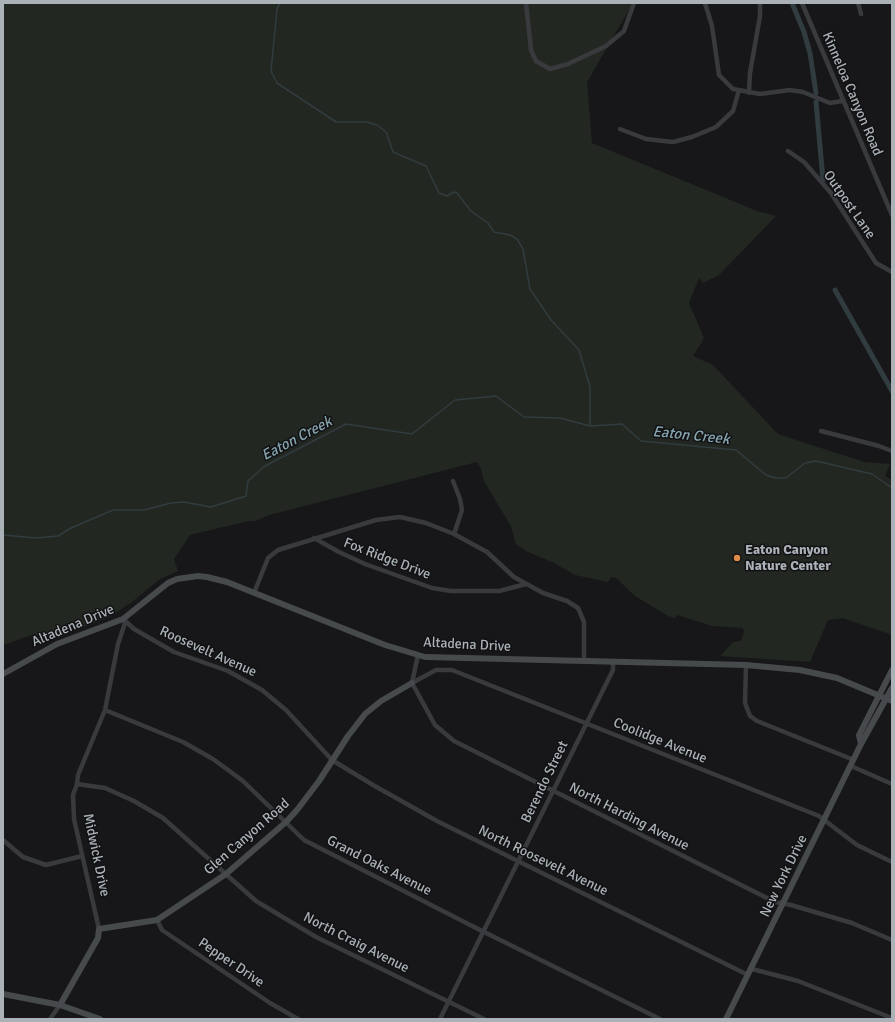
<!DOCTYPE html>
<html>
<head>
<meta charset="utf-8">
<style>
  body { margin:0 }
  #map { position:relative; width:895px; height:1022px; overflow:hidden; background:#171719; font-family:Signika,sans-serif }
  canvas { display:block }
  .frame { position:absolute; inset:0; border:4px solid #aab1b7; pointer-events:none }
</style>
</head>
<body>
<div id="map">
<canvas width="895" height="1022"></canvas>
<div class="frame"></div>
</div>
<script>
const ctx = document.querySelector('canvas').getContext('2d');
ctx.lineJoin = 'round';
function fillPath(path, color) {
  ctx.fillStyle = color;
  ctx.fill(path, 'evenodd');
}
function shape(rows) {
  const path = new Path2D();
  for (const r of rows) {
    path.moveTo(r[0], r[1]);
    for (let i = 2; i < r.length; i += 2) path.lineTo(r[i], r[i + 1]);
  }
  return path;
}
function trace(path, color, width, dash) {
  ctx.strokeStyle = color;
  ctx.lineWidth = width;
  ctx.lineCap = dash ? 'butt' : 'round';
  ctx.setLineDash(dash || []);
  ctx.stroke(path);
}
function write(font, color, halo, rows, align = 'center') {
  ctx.font = font + ' Signika,sans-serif';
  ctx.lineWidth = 3;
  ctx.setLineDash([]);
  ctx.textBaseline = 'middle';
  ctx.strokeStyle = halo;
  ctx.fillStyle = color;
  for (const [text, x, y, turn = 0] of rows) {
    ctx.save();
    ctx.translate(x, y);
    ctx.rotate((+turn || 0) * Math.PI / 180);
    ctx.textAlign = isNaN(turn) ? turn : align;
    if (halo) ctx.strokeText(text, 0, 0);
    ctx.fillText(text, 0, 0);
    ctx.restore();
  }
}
const green = shape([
  [3,3,633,3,587,82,592,143,757,211,776,216,719,275,703,283,699,278,689,303,704,338,693,356,713,365,778,434,864,462,890,464,885,476,892,480,892,635,843,618,828,620,810,662,720,656,733,642,741,641,744,631,742,628,712,626,677,615,675,618,668,616,635,596,616,578,611,577,608,582,575,575,552,562,528,552,516,544,511,526,484,481,481,469,477,462,269,515,256,521,248,521,190,535,174,559,178,571,160,579,132,602,111,616,40,645,35,634,3,645]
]);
const stream = shape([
  [280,3,277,9,271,71,277,83,336,122,367,122,377,125,386,132,393,152,426,166,439,193,447,196,454,192,457,193,471,211,488,223,494,232,510,235,517,239,523,249,530,289,551,320,579,350,590,387,590,425],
  [3,535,36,538,58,536,71,528,113,510,144,510,171,503,184,502,211,507,246,496,248,481,265,466,346,424,412,434,455,400,496,396,524,417,560,418,590,426,622,424,641,441,736,450,766,475,776,478,786,478,805,463,816,461,872,474,892,488]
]);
const canal = shape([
  [792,3,804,32,810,53,816,93],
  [816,102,823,180],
  [835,290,892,391]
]);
const street = shape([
  [526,3,531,50,536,61,550,69,568,64,606,46,624,31,634,3],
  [705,3,712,26,719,75,733,89,760,94,790,90,803,92,830,103,842,101],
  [802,3,892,215],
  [858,3,861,14],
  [749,93,750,73,760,16,760,3],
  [620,129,646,139,673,142,692,137,716,127,733,111,739,90],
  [788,151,804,162,831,193,876,263,892,272],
  [821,431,879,446,892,451],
  [453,481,460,499,462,510,454,534],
  [314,538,339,552,365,564,432,588,451,591,499,591,526,584],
  [254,593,268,558,278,550,376,520,400,517,426,523,454,534,487,552,514,577,543,593,567,601,578,608,584,622,584,661],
  [123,619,134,629,174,652,228,671,262,690,286,710,332,760,373,785,437,821,748,975],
  [418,655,412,683,435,725,454,741,775,902,791,905,852,923,892,940],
  [746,665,745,703,750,716,757,721,854,760],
  [412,683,436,670,452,670,819,816,857,845,892,862],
  [105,710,183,742,213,759,243,781,304,840,480,930,660,1019],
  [851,766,892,784],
  [77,784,105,788,134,801,163,818,256,901,316,937,484,1019],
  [3,840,23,857,46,865,82,856],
  [157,920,162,930,270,1003,298,1019],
  [99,929,74,819,73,795,77,784,78,775,105,710,118,644,125,623,123,619],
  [752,969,798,981,892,1018],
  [50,1019,60,1005],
  [440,1019,613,670,613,662]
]);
const secondary = shape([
  [3,674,57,644,123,619,168,583,177,579,198,576,207,577,227,582,385,645,425,657,746,665,800,670,837,678,892,701],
  [861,744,859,735,892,670],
  [3,994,60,1005,100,1019],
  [60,1005,98,938,99,929,157,920,226,874,286,822,297,810,319,781,348,736,365,714,381,701,412,683],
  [726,1019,861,744,892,688]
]);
const markers = [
  [737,558,4,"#df8b49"]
];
const streetNames = [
  ["Kinneloa Canyon Road",852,94,67],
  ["Outpost Lane",849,205,55],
  ["Fox Ridge Drive",387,559,21],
  ["Altadena Drive",73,626,-23],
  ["Altadena Drive",467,645,3],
  ["Roosevelt Avenue",208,652,24],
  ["Coolidge Avenue",660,741,22],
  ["Berendo Street",545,782,-64],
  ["North Harding Avenue",629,817,27],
  ["Glen Canyon Road",247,837,-41],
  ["Midwick Drive",96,855,78],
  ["North Roosevelt Avenue",543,861,26],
  ["Grand Oaks Avenue",379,866,27],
  ["New York Drive",784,876,-64],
  ["North Craig Avenue",356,943,27],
  ["Pepper Drive",231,963,34]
];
const poiNames = [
  ["Eaton Canyon",745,550],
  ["Nature Center",745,566]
];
const waterNames = [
  ["Eaton Creek",691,436,6],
  ["Eaton Creek",297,439,-28]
];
fillPath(green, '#222821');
trace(stream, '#313c40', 1.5);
trace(canal, '#313c40', 5);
trace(street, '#383a3d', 4.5);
trace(secondary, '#474a4d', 6);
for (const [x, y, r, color] of markers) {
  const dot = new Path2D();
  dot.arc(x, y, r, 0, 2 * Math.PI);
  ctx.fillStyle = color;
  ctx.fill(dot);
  trace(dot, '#121214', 1.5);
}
write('14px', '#aab1b7', '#121214', streetNames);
write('bold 14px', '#aab1b7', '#121214', poiNames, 'left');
write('italic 15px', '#85a4ae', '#121214', waterNames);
</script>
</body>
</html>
